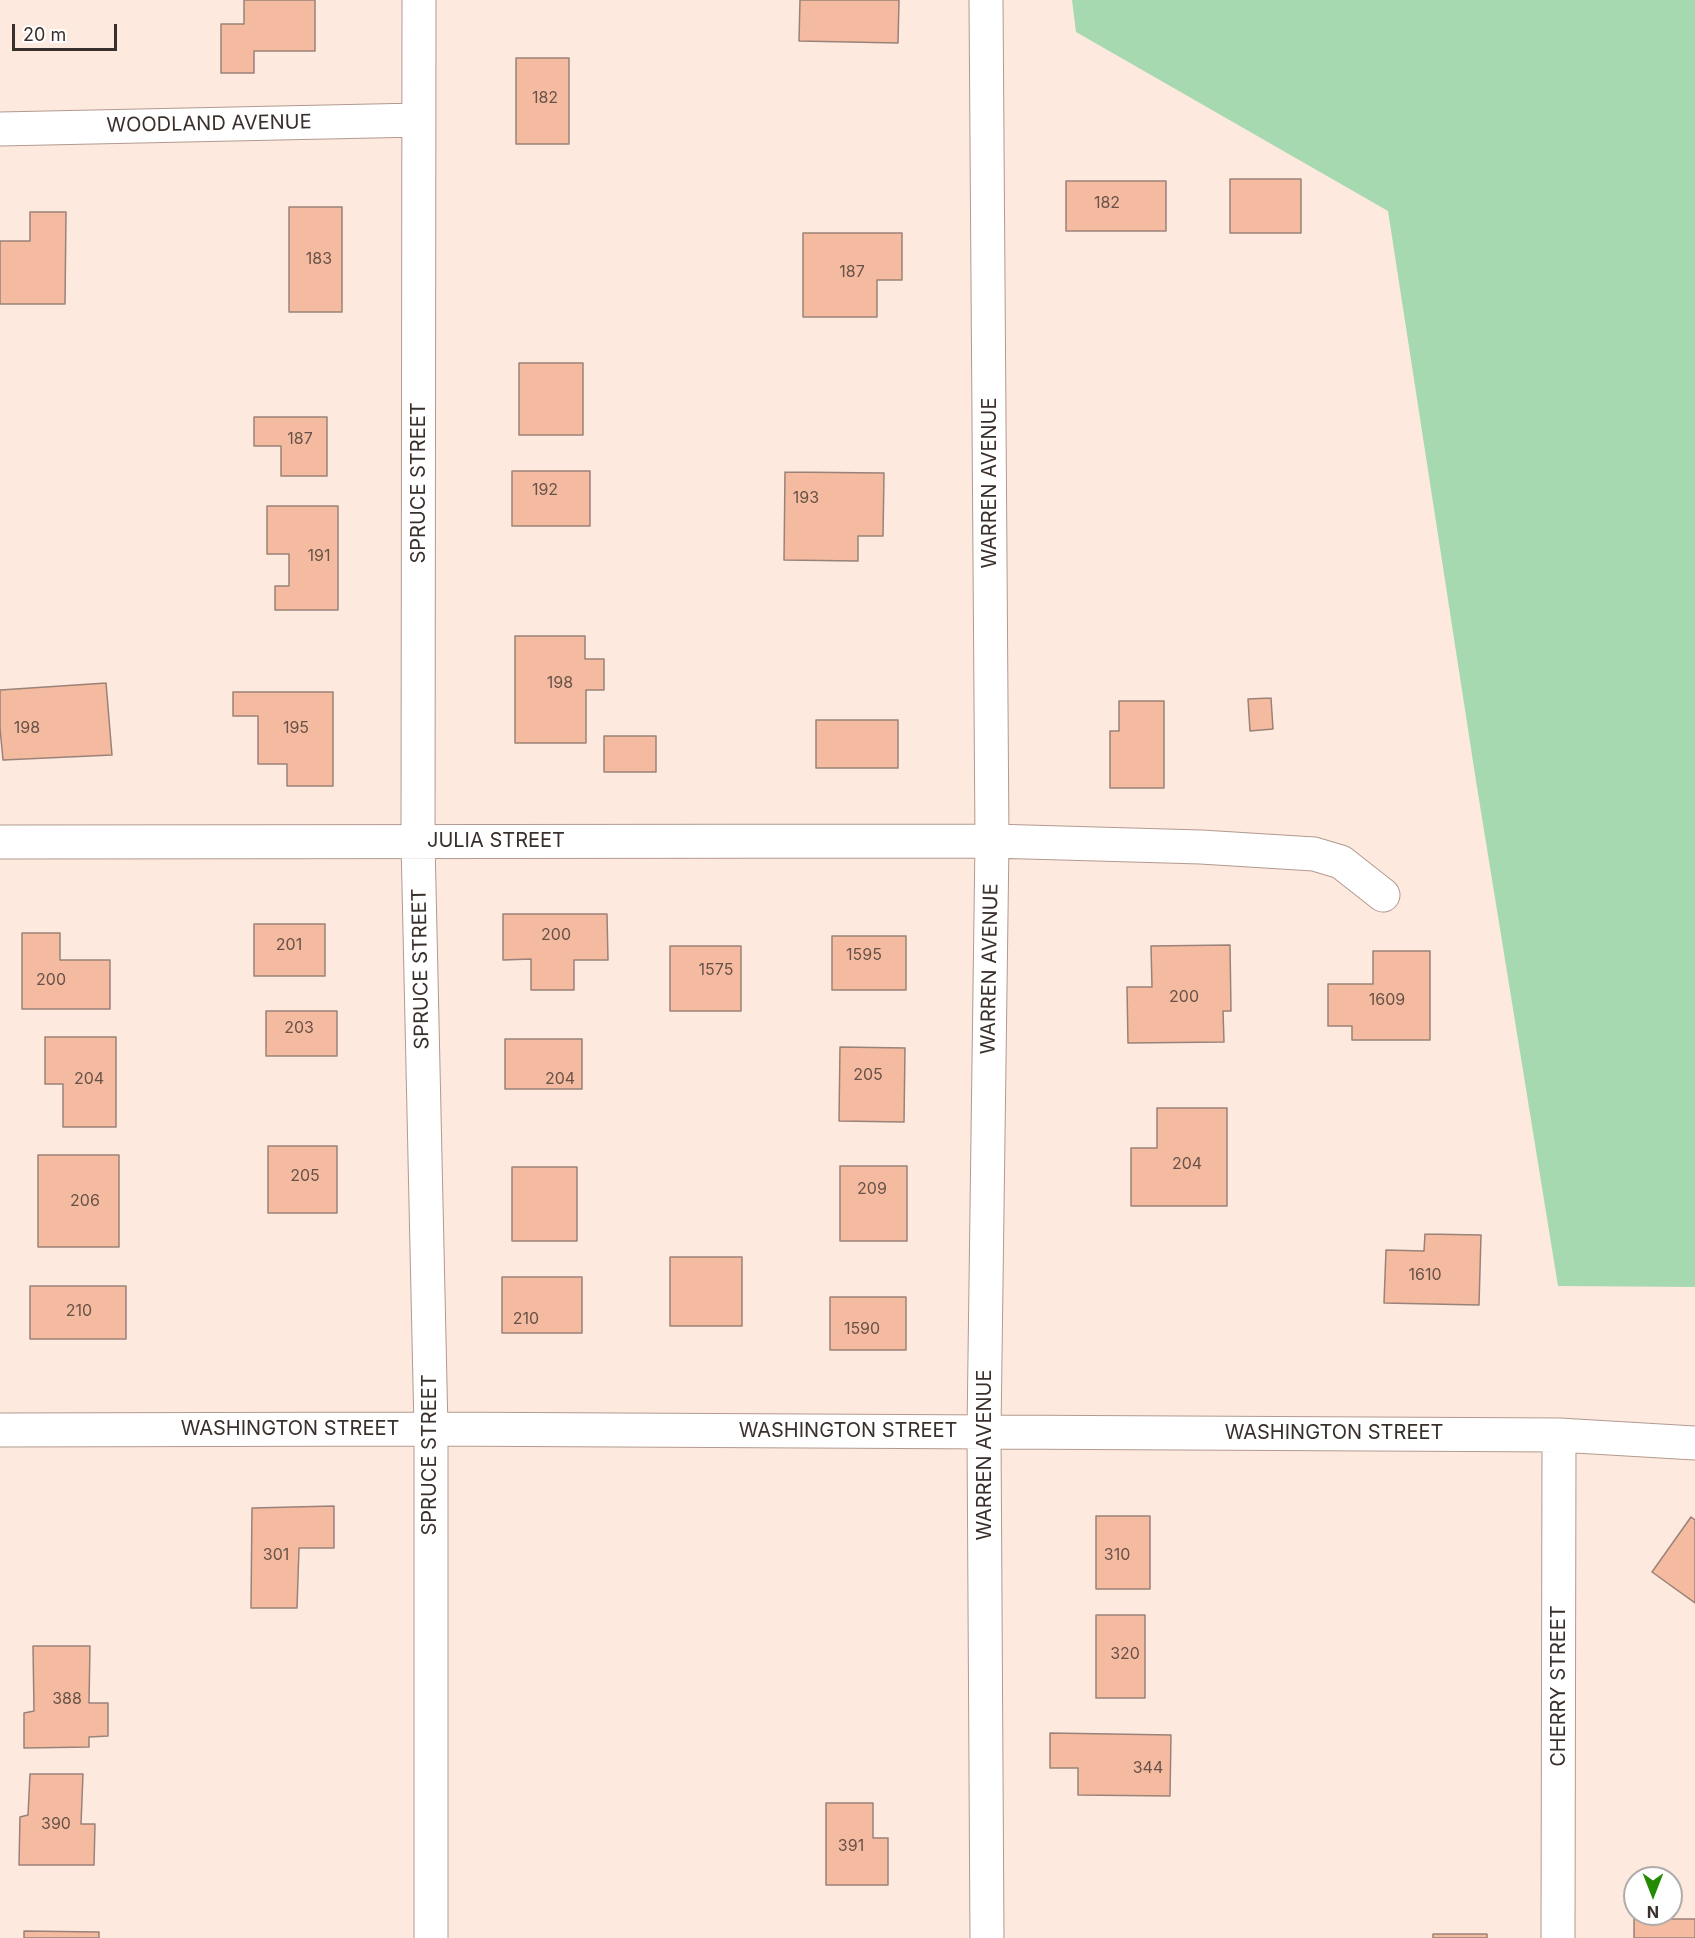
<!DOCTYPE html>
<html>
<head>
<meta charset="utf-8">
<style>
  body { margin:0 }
  #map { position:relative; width:1695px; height:1938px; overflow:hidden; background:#fee9df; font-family:Inter,sans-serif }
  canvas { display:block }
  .north { position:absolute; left:1623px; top:1866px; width:60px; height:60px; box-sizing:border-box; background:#fff; border:2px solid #b0acaa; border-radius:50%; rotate:180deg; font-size:16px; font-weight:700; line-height:24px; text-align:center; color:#392f2b }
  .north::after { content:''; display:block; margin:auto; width:21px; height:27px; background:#238a01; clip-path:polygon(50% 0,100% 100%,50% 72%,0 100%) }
  .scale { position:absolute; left:12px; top:24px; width:105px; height:27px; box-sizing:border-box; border:3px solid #392f2b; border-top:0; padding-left:8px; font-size:18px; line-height:21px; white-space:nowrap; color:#392f2b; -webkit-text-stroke:4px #fff; paint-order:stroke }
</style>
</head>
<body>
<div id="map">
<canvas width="1695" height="1938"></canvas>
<div class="north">N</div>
<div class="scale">20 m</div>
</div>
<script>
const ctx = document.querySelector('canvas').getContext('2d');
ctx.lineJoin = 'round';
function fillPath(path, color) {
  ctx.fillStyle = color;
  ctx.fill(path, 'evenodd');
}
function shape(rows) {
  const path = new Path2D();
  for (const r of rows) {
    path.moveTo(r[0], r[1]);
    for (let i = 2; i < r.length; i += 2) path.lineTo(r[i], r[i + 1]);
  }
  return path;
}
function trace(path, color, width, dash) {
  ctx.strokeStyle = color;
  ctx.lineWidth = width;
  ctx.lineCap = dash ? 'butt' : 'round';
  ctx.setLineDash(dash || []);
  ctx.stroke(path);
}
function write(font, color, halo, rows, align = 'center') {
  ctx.font = font + ' Inter,sans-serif';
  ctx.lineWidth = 4.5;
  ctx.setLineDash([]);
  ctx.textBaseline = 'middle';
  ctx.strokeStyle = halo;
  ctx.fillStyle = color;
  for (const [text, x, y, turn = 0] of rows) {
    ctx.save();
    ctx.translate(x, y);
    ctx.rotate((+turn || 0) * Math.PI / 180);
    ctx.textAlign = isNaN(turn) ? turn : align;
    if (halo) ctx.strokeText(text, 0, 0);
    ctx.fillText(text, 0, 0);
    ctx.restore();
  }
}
const green = shape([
  [1072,0,1695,0,1695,1287,1558,1286,1476,781,1388,211,1076,32]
]);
const building = shape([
  [244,0,315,0,315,51,254,51,254,73,221,73,221,24,244,24,244,0],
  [800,0,899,0,898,43,799,41,800,0],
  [516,58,569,58,569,144,516,144,516,58],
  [1230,179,1301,179,1301,233,1230,233,1230,179],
  [1066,181,1166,181,1166,231,1066,231,1066,181],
  [289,207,342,207,342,312,289,312,289,207],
  [30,212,66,212,65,304,0,304,0,241,30,241,30,212],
  [803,233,902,233,902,280,877,280,877,317,803,317,803,233],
  [519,363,583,363,583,435,519,435,519,363],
  [254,417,327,417,327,476,281,476,281,446,254,446,254,417],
  [512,471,590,471,590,526,512,526,512,471],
  [785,472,884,473,883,536,858,536,858,561,784,560,785,472],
  [267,506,338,506,338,610,275,610,275,586,289,586,289,554,267,554,267,506],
  [515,636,585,636,585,659,604,659,604,690,586,690,586,743,515,743,515,636],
  [106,683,112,755,3,760,0,728,0,690,106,683],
  [233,692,333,692,333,786,287,786,287,764,258,764,258,716,233,716,233,692],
  [1271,698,1273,729,1250,731,1248,699,1271,698],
  [1119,701,1164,701,1164,788,1110,788,1110,731,1119,731,1119,701],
  [816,720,898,720,898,768,816,768,816,720],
  [604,736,656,736,656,772,604,772,604,736],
  [503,914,607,914,608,960,574,960,574,990,531,990,531,959,503,960,503,914],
  [254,924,325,924,325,976,254,976,254,924],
  [22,933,60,933,60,960,110,960,110,1009,22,1009,22,933],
  [832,936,906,936,906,990,832,990,832,936],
  [1230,945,1231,1011,1223,1011,1224,1042,1128,1043,1127,987,1152,987,1151,946,1230,945],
  [670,946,741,946,741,1011,670,1011,670,946],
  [1373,951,1430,951,1430,1040,1352,1040,1352,1026,1328,1026,1328,984,1373,984,1373,951],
  [266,1011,337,1011,337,1056,266,1056,266,1011],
  [45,1037,116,1037,116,1127,63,1127,63,1084,45,1084,45,1037],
  [505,1039,582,1039,582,1089,505,1089,505,1039],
  [840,1047,905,1048,904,1122,839,1121,840,1047],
  [1157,1108,1227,1108,1227,1206,1131,1206,1131,1148,1157,1148,1157,1108],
  [268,1146,337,1146,337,1213,268,1213,268,1146],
  [38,1155,119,1155,119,1247,38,1247,38,1155],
  [840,1166,907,1166,907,1241,840,1241,840,1166],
  [512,1167,577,1167,577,1241,512,1241,512,1167],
  [1425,1234,1481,1235,1479,1305,1384,1303,1386,1250,1424,1251,1425,1234],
  [670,1257,742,1257,742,1326,670,1326,670,1257],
  [502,1277,582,1277,582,1333,502,1333,502,1277],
  [30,1286,126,1286,126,1339,30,1339,30,1286],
  [830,1297,906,1297,906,1350,830,1350,830,1297],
  [334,1506,334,1548,299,1548,297,1608,251,1608,252,1508,334,1506],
  [1096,1516,1150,1516,1150,1589,1096,1589,1096,1516],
  [1691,1517,1695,1520,1695,1603,1652,1572,1691,1517],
  [1096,1615,1145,1615,1145,1698,1096,1698,1096,1615],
  [33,1646,90,1646,89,1703,108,1703,108,1736,89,1737,89,1747,24,1748,24,1713,34,1711,33,1646],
  [1050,1733,1171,1735,1170,1796,1078,1795,1078,1768,1050,1768,1050,1733],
  [30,1774,83,1774,81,1824,95,1824,94,1865,19,1865,20,1817,28,1815,30,1774],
  [826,1803,873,1803,873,1838,888,1838,888,1885,826,1885,826,1803],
  [1634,1919,1695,1919,1695,1938,1634,1938,1634,1919],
  [24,1931,99,1932,99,1938,24,1938,24,1931],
  [1433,1934,1487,1934,1487,1938,1433,1938,1433,1934]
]);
const minor = shape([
  [419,0,418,841,431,1429,431,1938],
  [986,0,992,841,984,1431,987,1938],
  [0,129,419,120],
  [0,842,992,841,1201,847,1314,854,1341,862,1383,895],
  [0,1430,431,1429,1559,1435,1695,1443],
  [1558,1938,1559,1435]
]);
const numberNames = [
  ["182",545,98],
  ["182",1107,203],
  ["183",319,259],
  ["187",852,272],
  ["187",300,439],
  ["192",545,490],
  ["193",806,498],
  ["191",319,556],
  ["198",560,683],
  ["198",27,728],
  ["195",296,728],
  ["200",556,935],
  ["201",289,945],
  ["1595",864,955],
  ["1575",716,970],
  ["200",51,980],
  ["200",1184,997],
  ["1609",1387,1000],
  ["203",299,1028],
  ["205",868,1075],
  ["204",89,1079],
  ["204",560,1079],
  ["204",1187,1164],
  ["205",305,1176],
  ["209",872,1189],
  ["206",85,1201],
  ["1610",1425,1275],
  ["210",79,1311],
  ["210",526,1319],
  ["1590",862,1329],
  ["301",276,1555],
  ["310",1117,1555],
  ["320",1125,1654],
  ["388",67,1699],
  ["344",1148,1768],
  ["390",56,1824],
  ["391",851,1846]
];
const streetNames = [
  ["WOODLAND AVENUE",209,124,-1],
  ["SPRUCE STREET",419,483,-90],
  ["WARREN AVENUE",990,483,-90],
  ["JULIA STREET",496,841],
  ["SPRUCE STREET",421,969,-91],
  ["WARREN AVENUE",990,969,-89],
  ["WASHINGTON STREET",290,1429],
  ["WASHINGTON STREET",848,1431],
  ["WASHINGTON STREET",1334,1433],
  ["SPRUCE STREET",430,1455,-90],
  ["WARREN AVENUE",985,1455,-90],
  ["CHERRY STREET",1559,1686,-90]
];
fillPath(green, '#a7d9b1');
fillPath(building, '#f5bba1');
trace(building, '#9a8278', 1.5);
trace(minor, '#b29a8f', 35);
trace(minor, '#fff', 33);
write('16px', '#685248', null, numberNames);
write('20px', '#392f2b', '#fff', streetNames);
</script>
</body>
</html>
